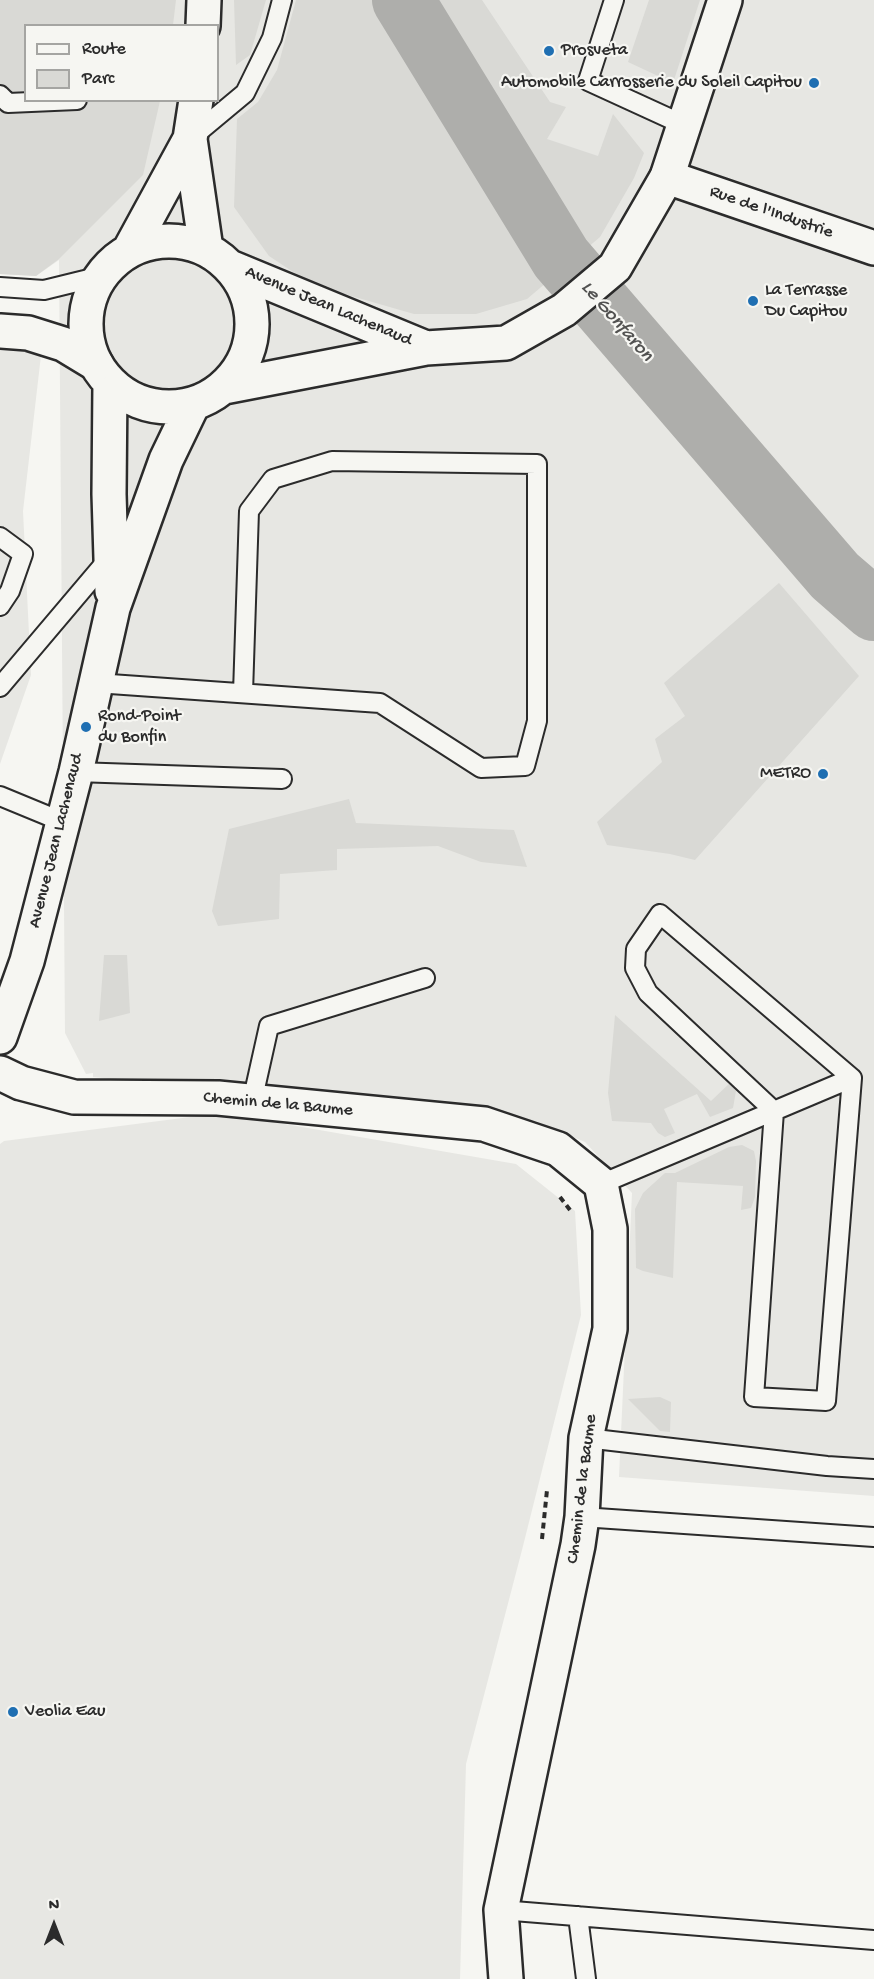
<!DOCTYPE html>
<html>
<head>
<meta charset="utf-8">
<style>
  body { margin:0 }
  #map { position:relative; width:874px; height:1979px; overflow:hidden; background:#f6f6f2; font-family:"Gochi Hand",sans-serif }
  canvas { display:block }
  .legend { position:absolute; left:24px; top:24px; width:195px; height:78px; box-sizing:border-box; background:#f6f6f2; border:2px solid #a5a5a2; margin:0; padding:8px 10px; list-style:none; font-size:18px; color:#2b2b2b }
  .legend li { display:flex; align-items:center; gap:12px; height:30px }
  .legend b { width:30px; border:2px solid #a5a5a2 }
  .north { position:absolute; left:24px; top:1895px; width:60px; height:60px; -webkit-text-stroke:4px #f6f6f2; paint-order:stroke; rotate:0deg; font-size:16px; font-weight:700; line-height:24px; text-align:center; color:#2b2b2b }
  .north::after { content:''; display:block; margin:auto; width:21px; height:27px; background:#2b2b2b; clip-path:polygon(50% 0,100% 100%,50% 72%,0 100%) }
</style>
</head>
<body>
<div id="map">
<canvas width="874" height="1979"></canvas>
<ul class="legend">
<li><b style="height:8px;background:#f6f6f2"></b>Route</li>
<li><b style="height:16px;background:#d9d9d5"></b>Parc</li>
</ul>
<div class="north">N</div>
</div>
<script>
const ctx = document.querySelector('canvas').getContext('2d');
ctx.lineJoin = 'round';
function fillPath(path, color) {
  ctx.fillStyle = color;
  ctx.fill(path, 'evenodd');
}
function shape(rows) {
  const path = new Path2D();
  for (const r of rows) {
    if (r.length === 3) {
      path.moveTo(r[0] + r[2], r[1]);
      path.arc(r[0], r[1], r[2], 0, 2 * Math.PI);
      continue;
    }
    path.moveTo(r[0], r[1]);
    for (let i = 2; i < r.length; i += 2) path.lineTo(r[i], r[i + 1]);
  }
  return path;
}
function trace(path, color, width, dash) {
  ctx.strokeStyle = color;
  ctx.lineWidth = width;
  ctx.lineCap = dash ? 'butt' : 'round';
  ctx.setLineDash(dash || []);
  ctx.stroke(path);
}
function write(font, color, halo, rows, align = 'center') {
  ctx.font = font + ' "Gochi Hand",sans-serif';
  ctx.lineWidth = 4.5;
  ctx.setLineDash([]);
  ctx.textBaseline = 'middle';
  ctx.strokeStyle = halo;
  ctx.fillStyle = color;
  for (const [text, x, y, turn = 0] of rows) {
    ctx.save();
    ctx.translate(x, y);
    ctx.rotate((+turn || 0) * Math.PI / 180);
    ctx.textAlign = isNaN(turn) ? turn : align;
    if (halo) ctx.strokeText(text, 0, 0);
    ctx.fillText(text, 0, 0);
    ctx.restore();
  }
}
const built = shape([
  [0,0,874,0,874,1496,619,1477,632,1193,585,1142,536,1121,93,1077,93,1073,86,1074,65,1033,59,260,36,276,0,274],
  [26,26,218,26,218,100,26,100],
  [0,335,43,338,23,511,31,675,0,764],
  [221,1113,516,1164,575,1211,581,1315,522,1550,466,1764,460,1979,0,1979,0,1144,4,1141]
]);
const green = shape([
  [0,0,176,0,173,25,26,26,26,100,160,101,143,175,59,259,36,276,0,274],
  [234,0,266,0,250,55,236,65],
  [296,0,482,0,550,102,566,107,547,139,598,156,613,114,644,153,634,178,600,237,527,299,476,314,414,314,313,285,269,256,234,207,237,119,258,102,277,70],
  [649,0,700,0,673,83,628,62],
  [779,583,859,676,695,860,670,854,607,845,597,822,662,762,655,739,685,716,664,683],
  [349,799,356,823,514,830,527,867,481,862,438,846,337,849,337,870,280,874,279,919,218,926,212,911,229,829],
  [104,955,127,955,130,1013,99,1021],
  [615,1015,711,1101,731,1082,736,1091,733,1108,710,1117,697,1094,664,1109,675,1133,665,1137,658,1133,651,1123,612,1121,608,1093],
  [742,1145,754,1151,756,1161,755,1197,751,1208,741,1210,743,1186,677,1182,673,1278,643,1271,636,1268,635,1209,643,1193,665,1173,675,1173,729,1147],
  [660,1397,671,1402,670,1432,660,1431,628,1399]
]);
const river = shape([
  [403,0,561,258,835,576,874,610]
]);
const path = shape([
  [560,1197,570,1210],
  [542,1539,547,1490]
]);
const lane = shape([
  [614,0,588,81,684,125],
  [0,95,8,103,77,100],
  [191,138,245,93,272,38,282,0],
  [0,287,44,290,101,276],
  [0,537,23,554,10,591,0,606],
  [96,683,380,703,481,768,525,766,537,721,537,464,332,461,273,479,249,511,243,693],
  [0,687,110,557],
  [76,772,282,779],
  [0,796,63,822],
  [660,914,852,1078,826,1401,754,1397,774,1111,648,993,635,968,636,949,660,914],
  [252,1102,269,1026,425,978],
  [601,1184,852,1078],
  [586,1438,827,1466,874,1469],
  [582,1517,874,1537],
  [501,1910,874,1940],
  [578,1916,586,1979]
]);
const street = shape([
  [667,177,874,248],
  [0,1073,21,1083,74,1097,218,1098,484,1124,558,1149,601,1184,610,1229,610,1329,586,1438,582,1517,578,1545,501,1910,506,1979]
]);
const secondary = shape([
  [203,26,204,0],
  [196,100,190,139,206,249],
  [169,324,83],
  [129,251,190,139],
  [230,267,426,348],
  [110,383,109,494,112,591],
  [224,387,426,348,506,343,564,310,615,267,667,177,725,0],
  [0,1037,27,961,76,772,113,608,166,460,193,404]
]);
const highway = shape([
  [0,331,28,333,63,344,96,364]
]);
const markers = [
  [549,51,6,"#1f6fb2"],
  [814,83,6,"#1f6fb2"],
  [753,301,6,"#1f6fb2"],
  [86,727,6,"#1f6fb2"],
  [823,774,6,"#1f6fb2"],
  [13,1712,6,"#1f6fb2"]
];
const poiNames = [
  ["Prosveta",561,51],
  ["Automobile Carrosserie du Soleil Capitou",802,83,"right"],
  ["La Terrasse",765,291],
  ["Du Capitou",765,312],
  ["Rond-Point",98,717],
  ["du Bonfin",98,738],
  ["METRO",811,774,"right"],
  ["Veolia Eau",25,1712]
];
const streetNames = [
  ["Rue de l'Industrie",771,213,19],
  ["Avenue Jean Lachenaud",328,307,23],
  ["Avenue Jean Lachenaud",57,841,-76],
  ["Chemin de la Baume",278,1105,5],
  ["Chemin de la Baume",583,1489,-83]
];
const waterNames = [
  ["Le Gonfaron",616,322,49]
];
fillPath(built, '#e7e7e3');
fillPath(green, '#d9d9d5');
trace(river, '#aeaeab', 62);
trace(lane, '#2b2b2b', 22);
trace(street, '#2b2b2b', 38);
trace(secondary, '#2b2b2b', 38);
trace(highway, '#2b2b2b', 38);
trace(path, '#2b2b2b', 4, [6, 4.5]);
trace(lane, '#f6f6f2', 18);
trace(street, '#f6f6f2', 33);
trace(secondary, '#f6f6f2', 33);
trace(highway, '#f6f6f2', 33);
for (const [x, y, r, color] of markers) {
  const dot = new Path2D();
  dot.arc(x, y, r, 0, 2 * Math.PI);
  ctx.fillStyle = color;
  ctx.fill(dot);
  trace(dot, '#f6f6f2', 2);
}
write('18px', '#2b2b2b', '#f6f6f2', poiNames, 'left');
write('18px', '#2b2b2b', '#f6f6f2', streetNames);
write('italic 20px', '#525251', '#f6f6f2', waterNames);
</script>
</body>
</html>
